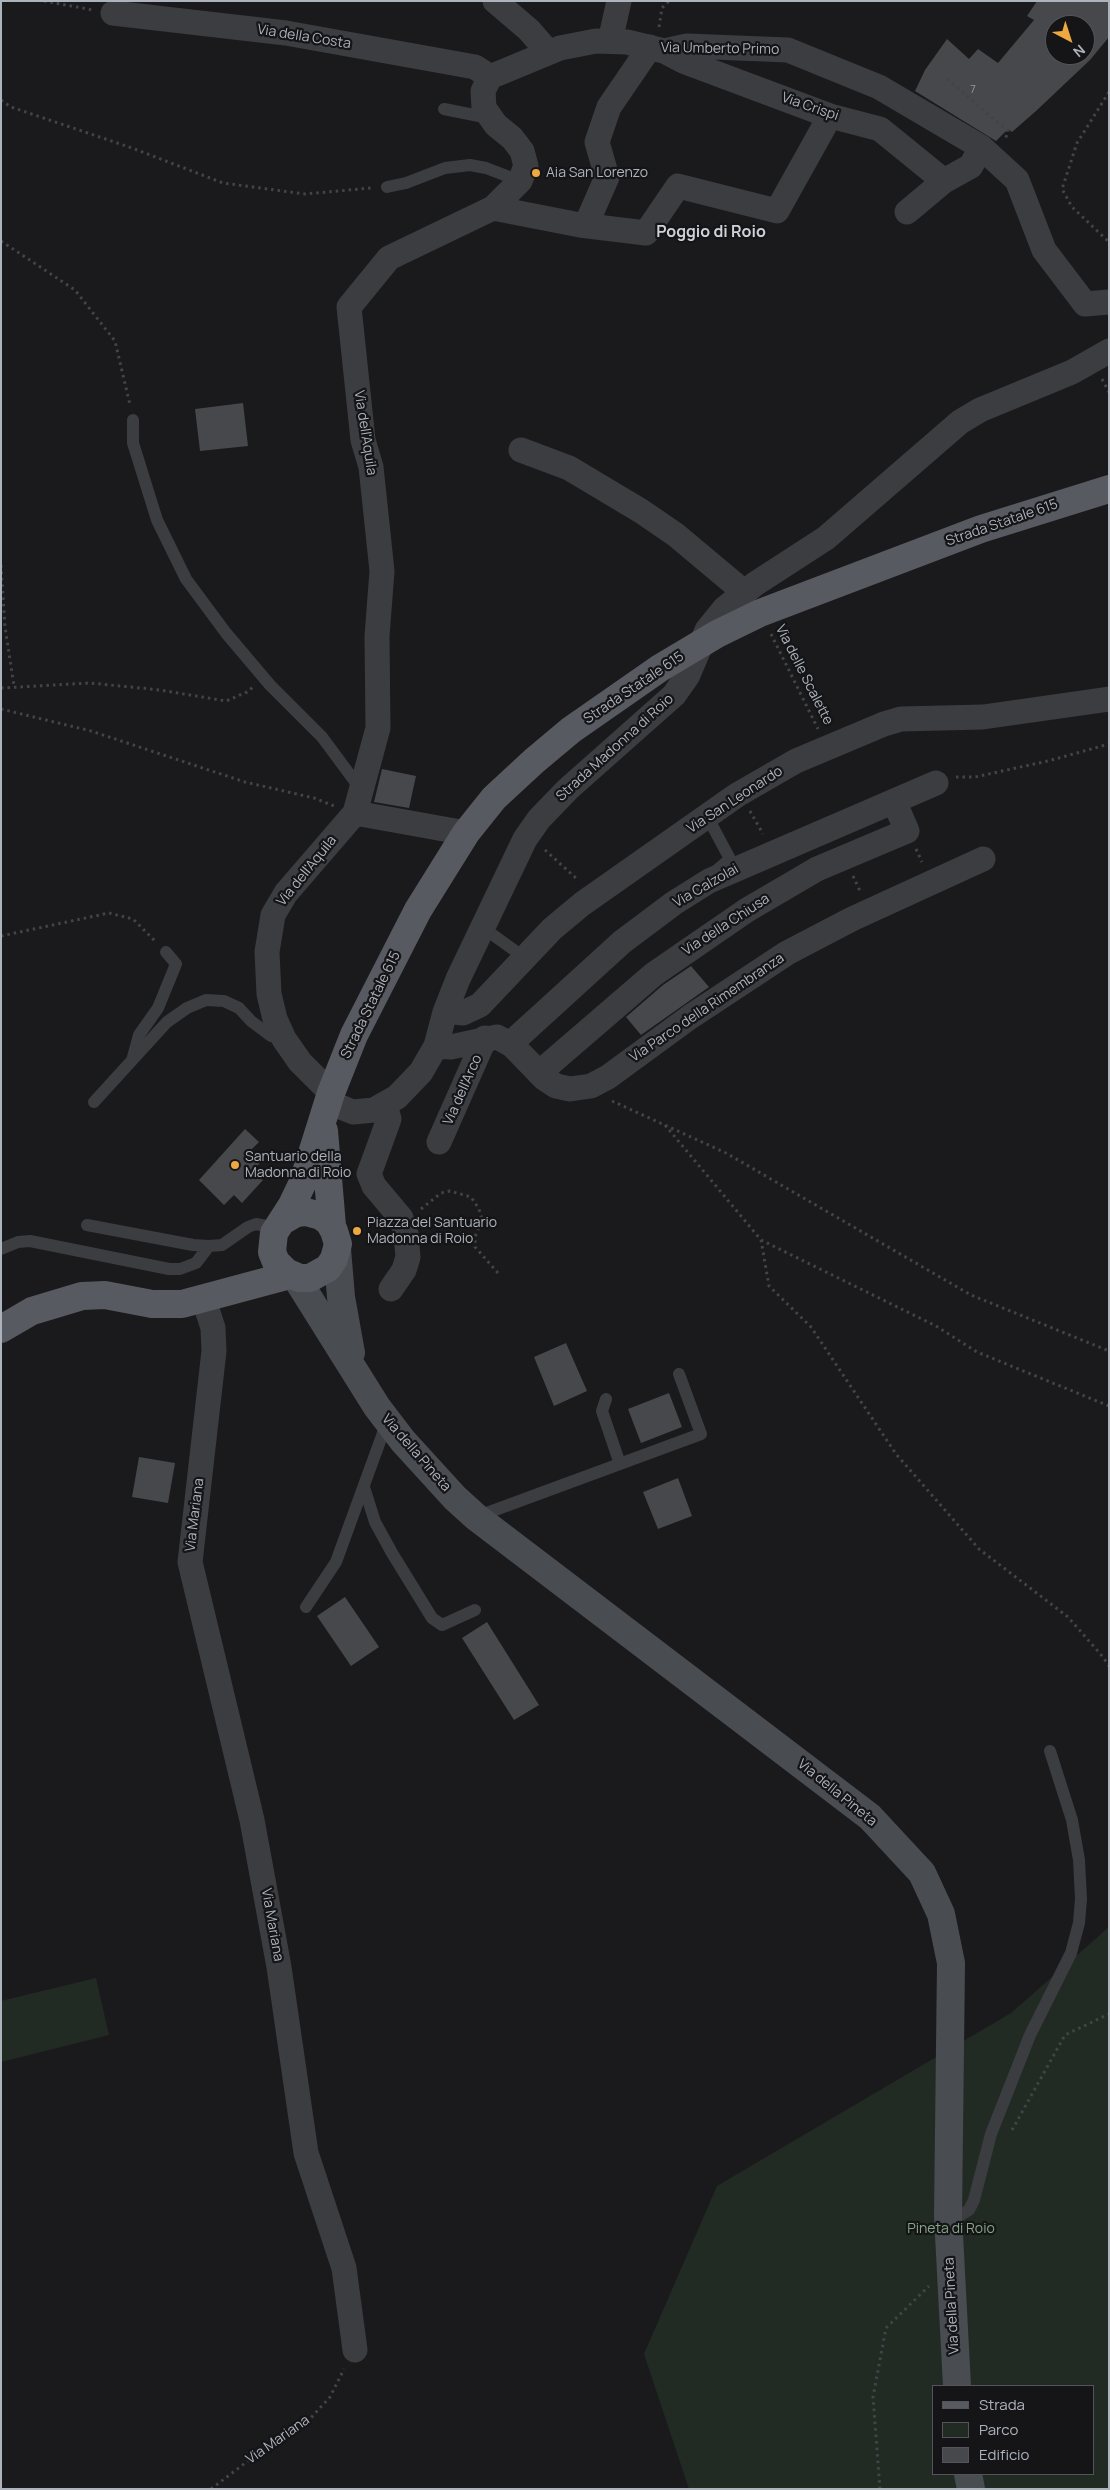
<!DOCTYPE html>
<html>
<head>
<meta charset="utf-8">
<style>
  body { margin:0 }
  #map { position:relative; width:1110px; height:2490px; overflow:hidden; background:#1a1a1c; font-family:Manrope,sans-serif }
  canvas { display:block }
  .frame { position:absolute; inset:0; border:2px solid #adb3bc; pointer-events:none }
  .legend { position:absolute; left:932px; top:2385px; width:162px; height:90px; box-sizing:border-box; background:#151518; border:1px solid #52545a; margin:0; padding:6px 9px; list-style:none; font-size:15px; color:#adb3bc }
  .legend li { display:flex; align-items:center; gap:10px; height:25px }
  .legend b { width:25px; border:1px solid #52545a }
  .north { position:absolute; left:1045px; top:15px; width:50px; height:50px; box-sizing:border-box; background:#151518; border:1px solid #52545a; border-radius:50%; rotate:140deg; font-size:14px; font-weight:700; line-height:20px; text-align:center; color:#adb3bc }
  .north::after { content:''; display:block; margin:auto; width:18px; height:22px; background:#eea841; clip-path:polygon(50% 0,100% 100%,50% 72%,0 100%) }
</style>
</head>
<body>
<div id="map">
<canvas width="1110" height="2490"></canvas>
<div class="frame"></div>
<ul class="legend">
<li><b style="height:6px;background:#575a60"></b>Strada</li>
<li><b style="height:14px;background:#222b23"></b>Parco</li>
<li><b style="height:14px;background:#47484c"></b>Edificio</li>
</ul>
<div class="north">N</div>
</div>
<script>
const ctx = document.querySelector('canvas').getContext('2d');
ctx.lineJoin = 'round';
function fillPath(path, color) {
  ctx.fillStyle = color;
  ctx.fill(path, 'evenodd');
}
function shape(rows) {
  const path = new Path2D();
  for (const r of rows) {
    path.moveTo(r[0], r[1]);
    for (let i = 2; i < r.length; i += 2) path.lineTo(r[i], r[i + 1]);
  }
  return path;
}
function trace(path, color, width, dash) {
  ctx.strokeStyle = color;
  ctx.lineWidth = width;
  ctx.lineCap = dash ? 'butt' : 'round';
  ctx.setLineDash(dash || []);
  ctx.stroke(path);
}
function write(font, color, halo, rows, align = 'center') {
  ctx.font = font + ' Manrope,sans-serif';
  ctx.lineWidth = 4.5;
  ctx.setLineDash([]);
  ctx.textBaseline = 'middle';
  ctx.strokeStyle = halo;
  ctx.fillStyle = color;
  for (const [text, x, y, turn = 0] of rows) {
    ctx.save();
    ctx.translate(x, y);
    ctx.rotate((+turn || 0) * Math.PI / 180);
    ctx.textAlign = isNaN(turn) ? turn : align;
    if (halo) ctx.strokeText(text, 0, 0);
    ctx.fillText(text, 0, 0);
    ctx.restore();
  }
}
const green = shape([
  [1109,1927,1109,2489,689,2489,644,2354,717,2186,1011,2013],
  [934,2386,1094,2386,1094,2474,934,2474],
  [96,1978,109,2035,1,2062,1,2001]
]);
const building = shape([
  [1037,1,1109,1,1109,37,1090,60,1036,111,1012,132,1008,129,996,141,915,91,925,70,947,39,969,59,978,49,998,63,1034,20,1027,16],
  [1055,25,1085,25,1085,55,1055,55],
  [243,403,248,446,200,451,195,409],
  [382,769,416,776,409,808,374,802],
  [691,966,709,987,641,1035,626,1017,663,985],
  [245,1129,259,1142,251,1150,262,1161,253,1170,263,1180,242,1203,234,1195,224,1205,199,1180],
  [566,1343,587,1391,554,1406,534,1357],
  [669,1393,682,1427,641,1443,628,1409],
  [139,1457,175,1463,168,1503,132,1497],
  [678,1478,692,1516,658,1529,643,1492],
  [345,1597,379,1647,351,1666,317,1616],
  [487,1622,539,1705,514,1720,462,1638]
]);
const path = shape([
  [44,1,93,10],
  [659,27,662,8,669,1],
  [947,79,1008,131,1005,140],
  [1109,92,1077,143,1062,189,1072,207,1109,242],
  [1,100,11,107,132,148,223,183,305,194,371,188],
  [1,241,75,290,115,341,130,405],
  [1102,379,1109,392],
  [1,565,5,627,14,686],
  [771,634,818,729],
  [1,688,90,683,160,690,226,701,247,692,253,687],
  [1,709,91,731,245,782,314,798,334,806],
  [956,777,975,777,1048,761,1109,744],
  [750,811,763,834],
  [916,849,922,862],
  [545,850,577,879],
  [853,876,860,891],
  [1,936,109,913,133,919,156,942],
  [612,1101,726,1153,971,1295,1109,1351],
  [665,1125,761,1240,769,1286,811,1327,896,1454,979,1549,1068,1617,1103,1657,1109,1666],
  [421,1209,441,1193,450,1191,471,1197,479,1209,482,1219,475,1237,475,1247,498,1273],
  [761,1240,936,1326,977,1352,1109,1406],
  [1012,2130,1065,2035,1109,2014],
  [211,2489,269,2445,308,2421,330,2397,344,2369],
  [880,2489,873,2397,886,2328,929,2286]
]);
const lane = shape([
  [444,109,489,118],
  [387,187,406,183,445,168,470,165,486,168,520,181],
  [133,420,133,443,157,520,186,579,226,633,270,685,322,737,362,791],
  [707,816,730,859,718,869],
  [482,927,525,958],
  [133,1057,139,1035,158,1008,176,964,166,952],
  [94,1102,167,1022,187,1008,206,1000,224,1001,239,1008,251,1021,271,1036,282,1039],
  [87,1225,193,1245,209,1246,222,1245,248,1227,256,1224,276,1228],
  [1,1249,18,1242,30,1241,169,1269,180,1269,196,1263,209,1246],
  [606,1399,602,1411,620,1464],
  [364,1487,375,1522,392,1553,432,1618,442,1625,475,1610],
  [476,1517,701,1434,679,1374],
  [306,1607,336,1562,387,1422],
  [948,2216,961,2215,969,2210,974,2200,991,2134,1030,2035,1071,1953,1079,1923,1081,1899,1079,1860,1072,1820,1050,1751]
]);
const street = shape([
  [495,1,529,30,548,52],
  [113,13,286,33,475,67,490,77],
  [610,41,619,1],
  [664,51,683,61,830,116,880,129,944,181],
  [493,208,580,225,646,233,678,186,777,211,830,116],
  [907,212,944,181,971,166,981,147],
  [586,225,607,177,597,142,609,107,650,47],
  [521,450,569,468,641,511,676,535,744,592],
  [355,813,466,833],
  [446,1011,463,1013,480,1005,552,929,582,904,737,795,796,761,884,724,901,719,983,717,1109,699],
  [510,1044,622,942,674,903,709,881,936,783],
  [436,1046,451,1047,497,1037,512,1045,544,1078,556,1086,570,1089,591,1086,608,1077,690,1017,787,953,852,919,983,859],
  [539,1073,654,974,747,910,817,869,907,831,894,801],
  [331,1093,300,1062,284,1039,275,1019,269,994,267,952,273,915,286,893,355,813,378,728,377,636,382,571,371,467,363,440,349,307,389,258,493,208,520,181,526,166,522,151,512,138,496,125,484,108,483,91,490,77,560,48,596,41,627,42,664,51,687,46,788,50,879,87,981,147,1017,180,1044,250,1085,304,1109,302],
  [328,1102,353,1112,374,1110,397,1097,421,1072,436,1046,445,1012,458,979,525,839,539,819,568,789,674,695,688,675,707,630,724,609,755,584,826,538,960,422,980,410,1072,372,1109,351],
  [385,1105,389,1119,369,1174,374,1186,401,1218,406,1234,408,1257,404,1270,391,1289],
  [439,1142,485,1038],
  [204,1300,213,1328,214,1351,190,1562,252,1820,279,1967,306,2153,344,2268,355,2350]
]);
const secondary = shape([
  [337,1249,341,1297,351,1353],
  [295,1276,377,1407,403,1441,455,1498,476,1517,870,1817,922,1873,941,1914,951,1963,948,2216,957,2386],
  [968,2474,971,2489]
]);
const primary = shape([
  [324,1131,332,1226],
  [282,1221,296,1213,306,1212,321,1216,329,1222,334,1231,338,1244,334,1259,328,1268,310,1278,299,1278,286,1272,276,1262,272,1252,274,1233,292,1205,303,1182,331,1093,354,1035,418,910,466,833,494,798,534,761,571,730,660,668,717,634,760,613,981,529,1109,489],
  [1,1329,32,1311,82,1296,105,1295,152,1304,182,1304,290,1275]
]);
const markers = [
  [536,173,5,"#eea841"],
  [235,1165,5,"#eea841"],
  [357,1231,5,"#eea841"]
];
const numberNames = [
  ["7",973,90]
];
const streetNames = [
  ["Via della Costa",304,37,9],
  ["Via Umberto Primo",720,49,1],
  ["Via Crispi",810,107,19],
  ["Via dell'Aquila",365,433,81],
  ["Strada Statale 615",1002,523,-19],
  ["Via delle Scalette",804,675,63],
  ["Strada Statale 615",634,688,-34],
  ["Strada Madonna di Roio",615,748,-42],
  ["Via San Leonardo",735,800,-33],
  ["Via dell'Aquila",307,871,-51],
  ["Via Calzolai",706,886,-30],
  ["Via della Chiusa",726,925,-33],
  ["Strada Statale 615",371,1005,-64],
  ["Via Parco della Rimembranza",707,1008,-34],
  ["Via dell'Arco",463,1090,-66],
  ["Via della Pineta",416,1453,49],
  ["Via Mariana",195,1515,-83],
  ["Via della Pineta",837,1793,39],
  ["Via Mariana",272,1925,80],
  ["Via della Pineta",952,2306,-93],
  ["Via Mariana",278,2440,-35]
];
const poiNames = [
  ["Aia San Lorenzo",546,173],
  ["Santuario della",245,1157],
  ["Madonna di Roio",245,1173],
  ["Piazza del Santuario",367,1223],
  ["Madonna di Roio",367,1239]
];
const parkNames = [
  ["Pineta di Roio",951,2229]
];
const quarterNames = [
  ["Poggio di Roio",711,233]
];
fillPath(green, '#222b23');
fillPath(building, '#47484c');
trace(path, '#414448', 3, [2.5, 4]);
trace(lane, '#3b3d41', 12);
trace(street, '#3b3d41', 25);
trace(secondary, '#494c51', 28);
trace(primary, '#575a60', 28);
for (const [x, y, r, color] of markers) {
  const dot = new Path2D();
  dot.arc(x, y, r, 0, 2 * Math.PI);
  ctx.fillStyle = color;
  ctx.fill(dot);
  trace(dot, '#151518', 2);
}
write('11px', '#9498a0', null, numberNames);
write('14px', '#adb3bc', '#151518', streetNames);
write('14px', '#adb3bc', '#151518', poiNames, 'left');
write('14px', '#85a685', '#151518', parkNames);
write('bold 16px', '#ced1d8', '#151518', quarterNames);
</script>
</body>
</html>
